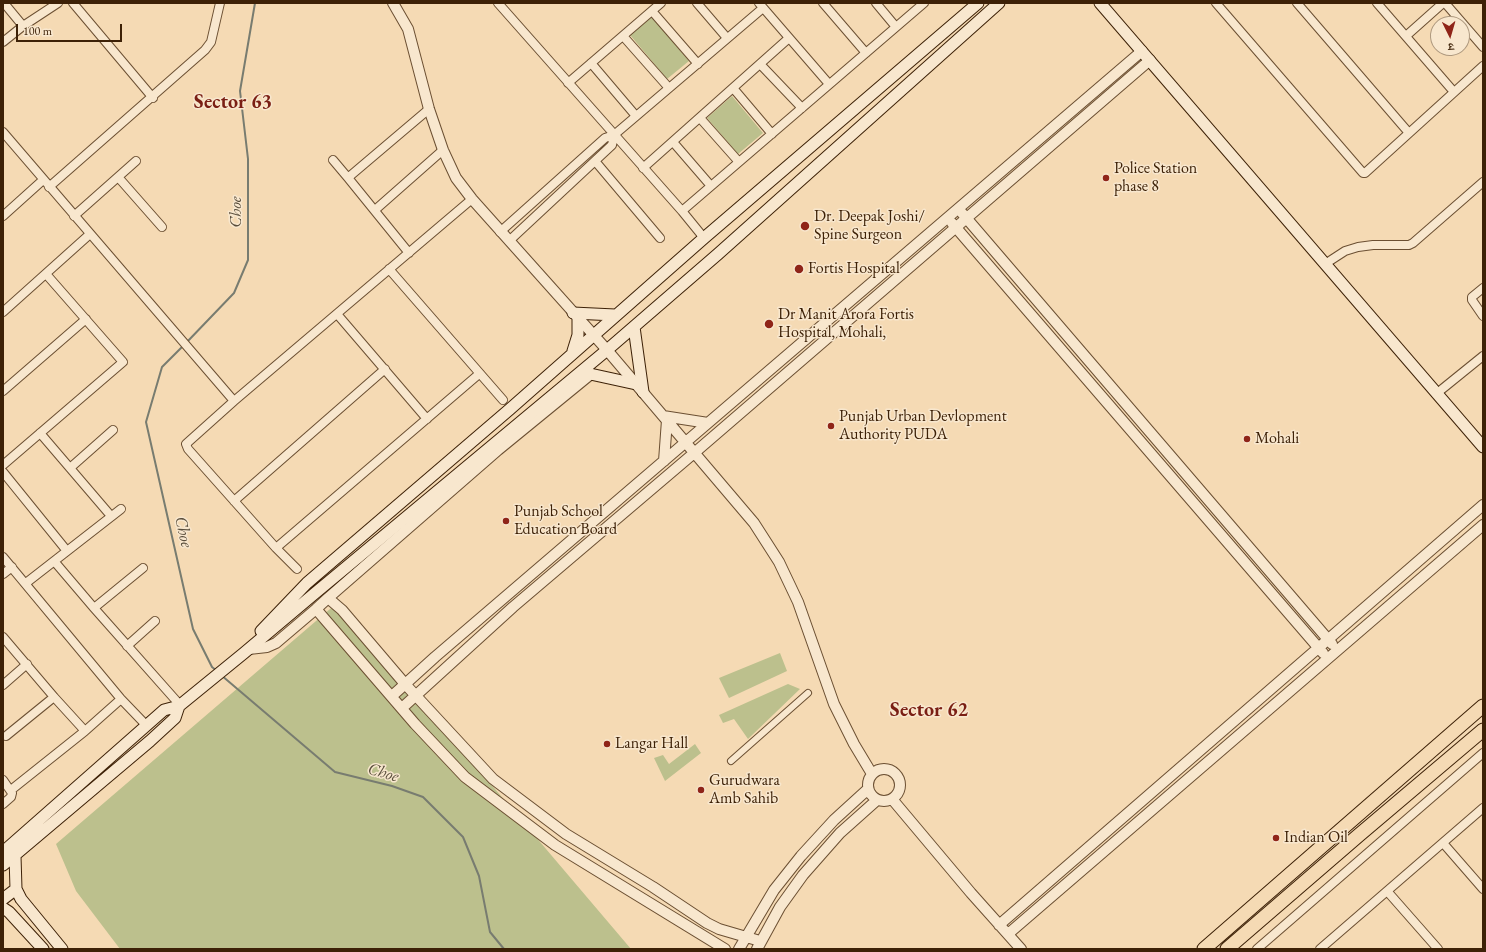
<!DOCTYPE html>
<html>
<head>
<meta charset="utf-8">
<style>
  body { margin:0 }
  #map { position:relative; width:1486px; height:952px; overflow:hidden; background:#f5dab4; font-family:"EB Garamond","Noto Serif Devanagari",serif }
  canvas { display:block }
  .frame { position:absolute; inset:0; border:4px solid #3d2107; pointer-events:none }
  .north { position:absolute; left:1430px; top:16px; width:40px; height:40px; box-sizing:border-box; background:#f8e7ce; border:1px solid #ad987e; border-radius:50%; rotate:175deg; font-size:11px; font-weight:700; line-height:16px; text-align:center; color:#3d2107 }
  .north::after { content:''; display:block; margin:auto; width:14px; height:18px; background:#8f2418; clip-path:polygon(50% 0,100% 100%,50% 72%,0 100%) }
  .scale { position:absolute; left:16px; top:24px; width:106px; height:18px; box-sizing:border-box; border:2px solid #3d2107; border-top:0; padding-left:5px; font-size:12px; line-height:14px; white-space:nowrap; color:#3d2107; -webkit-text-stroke:3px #f8e7ce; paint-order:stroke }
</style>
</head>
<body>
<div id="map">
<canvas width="1486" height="952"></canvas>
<div class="frame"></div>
<div class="north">उ</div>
<div class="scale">100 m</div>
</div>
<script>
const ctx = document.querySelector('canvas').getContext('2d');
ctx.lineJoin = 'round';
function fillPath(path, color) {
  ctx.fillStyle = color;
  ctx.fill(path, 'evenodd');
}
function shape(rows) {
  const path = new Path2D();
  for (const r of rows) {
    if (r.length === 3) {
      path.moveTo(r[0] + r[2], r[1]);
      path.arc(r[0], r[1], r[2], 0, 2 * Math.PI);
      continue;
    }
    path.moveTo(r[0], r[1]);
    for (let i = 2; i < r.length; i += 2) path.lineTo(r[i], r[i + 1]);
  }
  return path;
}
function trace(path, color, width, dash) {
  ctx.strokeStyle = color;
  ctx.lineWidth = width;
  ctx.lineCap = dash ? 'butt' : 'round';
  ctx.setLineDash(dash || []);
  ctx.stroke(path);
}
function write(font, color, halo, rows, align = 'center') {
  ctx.font = font + ' "EB Garamond",serif';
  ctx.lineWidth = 3;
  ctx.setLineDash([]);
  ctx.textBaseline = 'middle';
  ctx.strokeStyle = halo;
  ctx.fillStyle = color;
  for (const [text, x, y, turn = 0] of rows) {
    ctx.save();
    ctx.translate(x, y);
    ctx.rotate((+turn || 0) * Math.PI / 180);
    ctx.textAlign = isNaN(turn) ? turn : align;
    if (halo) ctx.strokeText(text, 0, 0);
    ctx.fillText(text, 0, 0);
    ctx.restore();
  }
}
const green = shape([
  [652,17,689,61,667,79,630,35],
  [732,96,763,133,738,154,707,118],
  [337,603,631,949,120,949,76,891,56,844],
  [780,653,787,671,729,698,719,678],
  [788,684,800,689,748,739,734,719,723,723,719,715],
  [695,744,701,753,665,781,654,758,663,755,669,764]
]);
const stream = shape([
  [186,343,234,293,248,260,248,159,240,91,255,3],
  [183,346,162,367,146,422,193,629,212,667,217,671],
  [221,675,335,772,392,786,423,797,463,837,479,876,490,932,504,949]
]);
const pedestrian = shape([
  [731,761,808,693]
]);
const minor = shape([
  [4,3,23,26],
  [73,3,153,98],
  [498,3,682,211,704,238],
  [697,3,727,38],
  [759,3,829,84],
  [823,3,866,53],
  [876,3,896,27],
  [1216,3,1363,173,1365,173,1483,66],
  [1297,3,1409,133],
  [1377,3,1454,92],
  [1445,3,1483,47],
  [652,11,698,64],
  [623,36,669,88],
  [1406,36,1443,3],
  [3,42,23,26,58,3],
  [591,63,636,116],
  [760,64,802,108],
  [568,83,661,3],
  [733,88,772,134],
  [700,118,739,162],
  [3,132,234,401],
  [673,142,711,186],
  [333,160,349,179],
  [595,161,660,238],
  [643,168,789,38],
  [118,177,162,227],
  [49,187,205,50,211,42,220,3],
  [375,210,443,150],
  [682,211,924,3],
  [3,216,43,180],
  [74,216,136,161],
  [500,232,605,138,614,135,763,8],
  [509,241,612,145,614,135],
  [409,253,349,179,350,176,429,109],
  [1325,264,1345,251,1358,247,1373,245,1409,245,1413,243,1483,182],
  [389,269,503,400],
  [1483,288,1472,297,1472,300,1483,316],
  [3,312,90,234],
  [337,314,427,419],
  [3,391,86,319],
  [1436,394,1483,356],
  [40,433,111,516],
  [3,465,123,362,46,274],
  [70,468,113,430],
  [3,472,67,551],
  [234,501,385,369],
  [276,548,479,374],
  [3,557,121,699,146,725],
  [54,561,94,608,180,705],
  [297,569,276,548,188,449,186,444,234,401,472,199],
  [3,574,12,567],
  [26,583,121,509],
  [94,608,143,568],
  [3,637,54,697,85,731],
  [127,646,155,621],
  [3,685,27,664],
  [6,736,54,697],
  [3,780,12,793,11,797,3,804],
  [11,790,85,731,121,699],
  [1443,843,1483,889],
  [1387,891,1438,949],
  [1257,949,1483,753],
  [1320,949,1483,808]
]);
const tertiary = shape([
  [393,3,408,29,429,109,443,150,456,178,472,199,607,350,754,523,779,562,798,602,834,704,854,744,872,774],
  [962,213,1332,644],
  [952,223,1323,653],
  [663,416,708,423],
  [664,461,667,420],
  [328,598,342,610,405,684,493,779,566,834,653,887,707,923,719,929,760,941],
  [316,609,415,724,465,777,555,845,725,949],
  [249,649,267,647,276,643,316,609,328,598,498,450,591,374],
  [392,696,435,657,1142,51],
  [402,708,513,607,700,448,1150,60],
  [884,785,16],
  [892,799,971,893,1021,949],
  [999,925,1483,505],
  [1008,934,1483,525],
  [739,949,774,890,801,856,834,820,868,789],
  [757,949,780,907,803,875,840,833,877,800]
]);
const secondary = shape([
  [1100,3,1483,447],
  [573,313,615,315],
  [634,327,643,392],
  [573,351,578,335,578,318],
  [581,372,636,384],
  [261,631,307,583,510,409,704,238,978,3],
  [3,852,164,710,179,706,244,653,314,594,607,350,718,254,999,3],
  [15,856,16,889,21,899,62,949],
  [3,865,150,741,175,718,179,706],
  [3,899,16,889],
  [3,908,9,912,43,949]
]);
const primary = shape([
  [1204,949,1483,706],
  [1227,949,1359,835,1483,730]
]);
const markers = [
  [1106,178,4,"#8f2418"],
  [805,226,5,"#8f2418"],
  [799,269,5,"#8f2418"],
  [769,324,5,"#8f2418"],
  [831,426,4,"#8f2418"],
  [1247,439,4,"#8f2418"],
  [506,521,4,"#8f2418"],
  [607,744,4,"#8f2418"],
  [701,790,4,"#8f2418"],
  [1276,838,4,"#8f2418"]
];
const poiNames = [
  ["Police Station",1114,169],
  ["phase 8",1114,187],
  ["Dr. Deepak Joshi/",814,217],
  ["Spine Surgeon",814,235],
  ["Fortis Hospital",808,269],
  ["Dr Manit Arora Fortis",778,315],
  ["Hospital, Mohali,",778,333],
  ["Punjab Urban Devlopment",839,417],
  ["Authority PUDA",839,435],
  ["Mohali",1255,439],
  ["Punjab School",514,512],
  ["Education Board",514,530],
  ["Langar Hall",615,744],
  ["Gurudwara",709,781],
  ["Amb Sahib",709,799],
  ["Indian Oil",1284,838]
];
const waterNames = [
  ["Choe",236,212,-90],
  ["Choe",183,532,77],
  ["Choe",383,773,16]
];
const districtNames = [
  ["Sector 63",233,103],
  ["Sector 62",929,711]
];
fillPath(green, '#bcc08d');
trace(stream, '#787c70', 2);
trace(pedestrian, '#6b4f32', 8);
trace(minor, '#6b4f32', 10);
trace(tertiary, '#6b4f32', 12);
trace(secondary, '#3d2107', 13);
trace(primary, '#3d2107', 15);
trace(pedestrian, '#f8e7ce', 6);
trace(minor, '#f8e7ce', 8);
trace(tertiary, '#f8e7ce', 10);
trace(secondary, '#f8e7ce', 11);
trace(primary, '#f5dab4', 13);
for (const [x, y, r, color] of markers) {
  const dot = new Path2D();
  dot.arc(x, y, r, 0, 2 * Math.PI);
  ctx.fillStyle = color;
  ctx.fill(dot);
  trace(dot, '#f8e7ce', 1.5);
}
write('16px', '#3d2107', '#f8e7ce', poiNames, 'left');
write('italic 17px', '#5a4e3c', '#f8e7ce', waterNames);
write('bold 20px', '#7a1f14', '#f8e7ce', districtNames);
</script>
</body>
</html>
